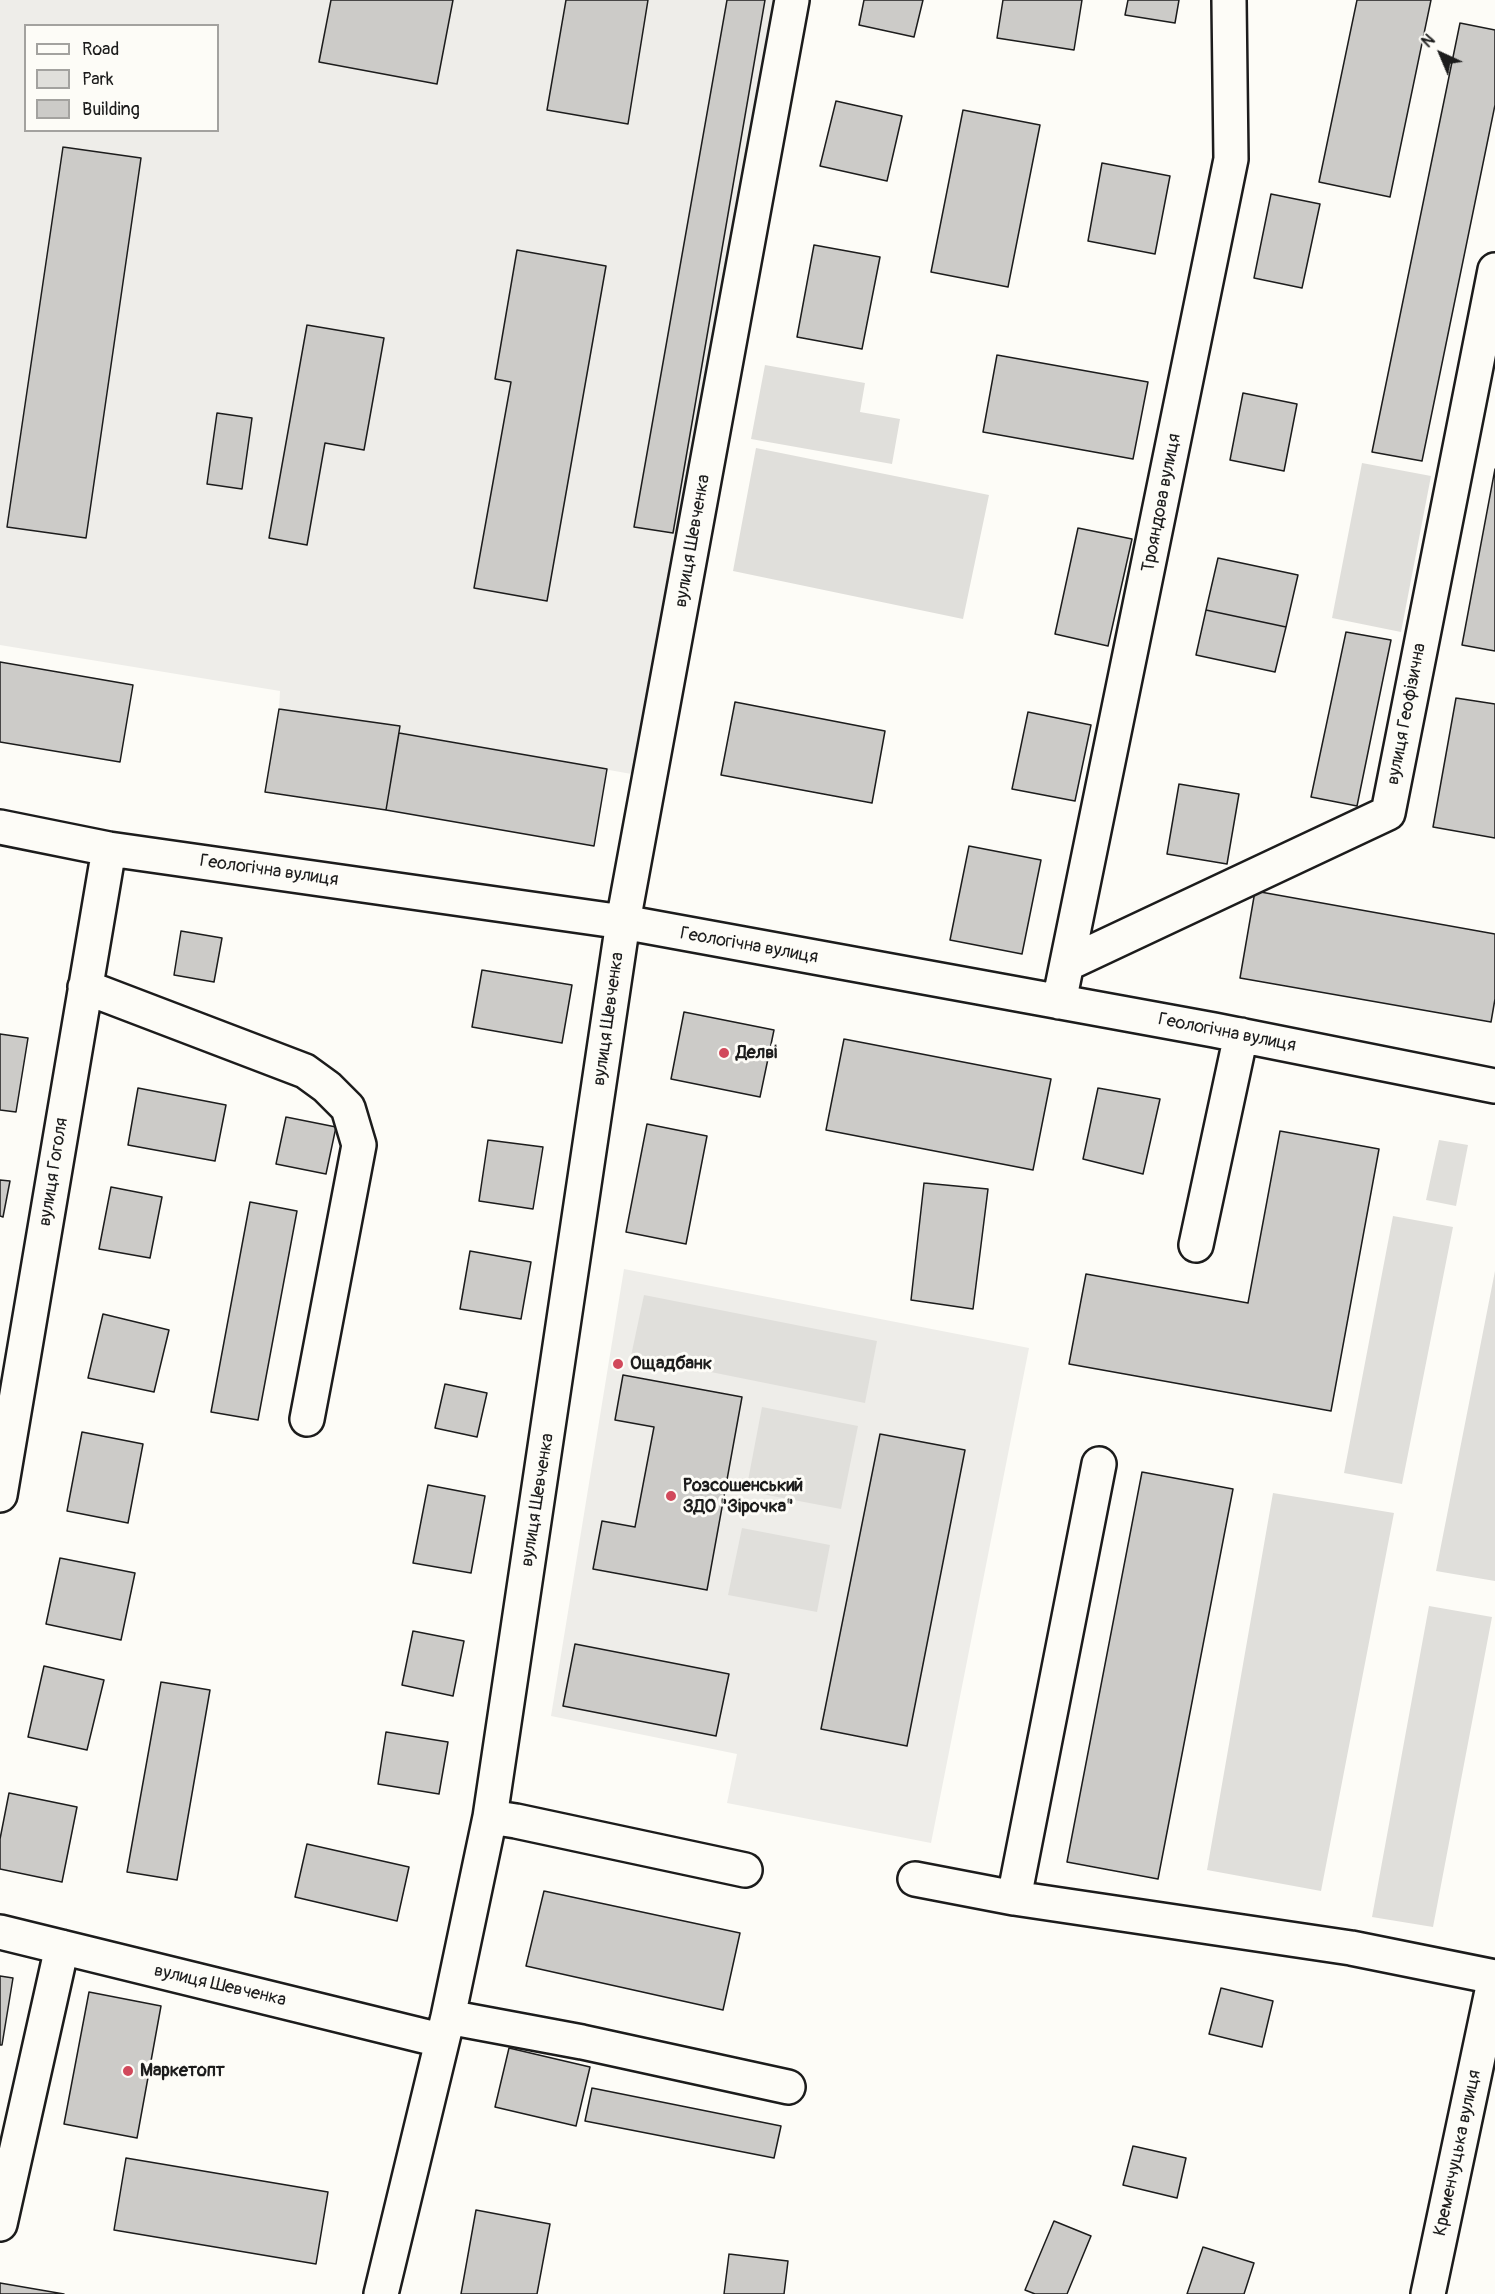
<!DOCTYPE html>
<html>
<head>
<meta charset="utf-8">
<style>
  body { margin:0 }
  #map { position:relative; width:1495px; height:2294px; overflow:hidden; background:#fdfcf7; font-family:Pangolin,sans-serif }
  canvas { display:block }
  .legend { position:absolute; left:24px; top:24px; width:195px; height:108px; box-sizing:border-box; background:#fdfcf7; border:2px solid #a3a29f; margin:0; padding:8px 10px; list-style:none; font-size:18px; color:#1c1c1c }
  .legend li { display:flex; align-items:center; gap:12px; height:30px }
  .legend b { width:30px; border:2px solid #a3a29f }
  .north { position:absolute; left:1411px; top:24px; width:60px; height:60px; -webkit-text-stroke:4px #fdfcf7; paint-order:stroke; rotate:316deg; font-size:16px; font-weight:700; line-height:24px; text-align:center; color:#1c1c1c }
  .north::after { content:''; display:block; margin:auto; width:21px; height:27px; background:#1c1c1c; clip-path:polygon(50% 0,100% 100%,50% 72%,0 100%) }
</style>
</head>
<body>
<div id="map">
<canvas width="1495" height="2294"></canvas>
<ul class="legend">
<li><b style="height:8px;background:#fdfcf7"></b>Road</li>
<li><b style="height:16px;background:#e0dfdb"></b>Park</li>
<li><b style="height:16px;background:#cccbc8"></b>Building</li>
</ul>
<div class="north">N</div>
</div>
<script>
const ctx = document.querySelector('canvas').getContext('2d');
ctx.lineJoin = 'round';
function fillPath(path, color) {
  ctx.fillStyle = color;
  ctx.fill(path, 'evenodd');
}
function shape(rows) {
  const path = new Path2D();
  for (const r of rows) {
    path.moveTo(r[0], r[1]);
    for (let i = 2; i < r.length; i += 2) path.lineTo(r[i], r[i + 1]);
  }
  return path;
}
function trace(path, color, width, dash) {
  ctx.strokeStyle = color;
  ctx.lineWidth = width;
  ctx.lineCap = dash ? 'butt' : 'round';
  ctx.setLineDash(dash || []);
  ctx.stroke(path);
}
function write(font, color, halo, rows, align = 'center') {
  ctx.font = font + ' Pangolin,sans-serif';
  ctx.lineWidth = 6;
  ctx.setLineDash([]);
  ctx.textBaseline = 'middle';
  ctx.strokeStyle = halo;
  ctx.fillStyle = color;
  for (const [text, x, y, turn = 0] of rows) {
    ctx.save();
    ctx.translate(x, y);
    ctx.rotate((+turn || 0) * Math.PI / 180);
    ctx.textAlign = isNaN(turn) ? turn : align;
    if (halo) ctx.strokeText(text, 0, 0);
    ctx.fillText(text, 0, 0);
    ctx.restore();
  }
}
const built = shape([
  [0,0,776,0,643,776,399,733,399,726,279,709,280,691,0,645],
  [26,26,218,26,218,130,26,130],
  [624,1269,1029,1348,931,1843,727,1803,737,1754,551,1716]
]);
const green = shape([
  [765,365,865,383,860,412,900,419,892,464,751,439],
  [756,448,989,495,963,619,733,571],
  [1362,463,1431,476,1401,632,1332,618],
  [1439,1140,1468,1145,1456,1206,1426,1200],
  [1393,1216,1453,1227,1402,1484,1344,1473],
  [1495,1271,1495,1581,1436,1571],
  [644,1295,877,1341,865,1403,631,1356],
  [762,1407,858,1426,841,1509,746,1491],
  [1273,1493,1394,1513,1321,1891,1207,1870],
  [742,1528,830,1545,817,1612,728,1595],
  [1429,1606,1492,1617,1433,1927,1372,1917]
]);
const building = shape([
  [331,0,453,0,437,84,319,62,331,0],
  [566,0,648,0,628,124,547,110,566,0],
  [727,0,765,0,673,533,634,527,727,0],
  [864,0,923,0,914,37,859,25,864,0],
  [1003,0,1082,0,1074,50,997,38,1003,0],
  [1128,0,1179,0,1175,23,1125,15,1128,0],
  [1357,0,1431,0,1390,197,1319,182,1357,0],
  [1460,23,1495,30,1495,105,1422,461,1372,452,1460,23],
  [836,101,902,116,887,181,820,166,836,101],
  [963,110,1040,125,1008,287,931,272,963,110],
  [63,147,141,158,86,538,7,527,63,147],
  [1102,163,1170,176,1155,254,1088,241,1102,163],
  [1271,194,1320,204,1302,288,1254,278,1271,194],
  [814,245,880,257,862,349,797,337,814,245],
  [517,250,606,266,547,601,474,588,511,382,495,379,517,250],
  [307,325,384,338,364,450,325,443,307,545,269,538,307,325],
  [997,355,1148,382,1133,459,983,432,997,355],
  [1243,393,1297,404,1284,471,1230,460,1243,393],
  [217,413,252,418,242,489,207,484,217,413],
  [1495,469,1495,651,1462,645,1495,469],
  [1078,528,1132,539,1108,646,1055,634,1078,528],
  [1218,558,1298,575,1286,627,1206,610,1218,558],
  [1206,610,1286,627,1275,672,1196,655,1206,610],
  [1346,632,1391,640,1357,806,1311,797,1346,632],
  [0,662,133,685,120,762,0,742,0,662],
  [1456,698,1495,704,1495,838,1433,827,1456,698],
  [735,702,885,731,872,803,721,775,735,702],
  [279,709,400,726,386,810,265,792,279,709],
  [1028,712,1091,725,1075,801,1012,789,1028,712],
  [399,733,607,769,594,846,386,810,399,733],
  [1179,784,1239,794,1227,864,1167,854,1179,784],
  [969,846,1041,860,1022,954,950,940,969,846],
  [1255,891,1495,934,1495,999,1491,1022,1240,978,1255,891],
  [181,931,222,938,214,982,174,975,181,931],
  [482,970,572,985,562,1043,472,1027,482,970],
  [684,1012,774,1030,760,1097,671,1079,684,1012],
  [0,1034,28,1038,16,1112,0,1110,0,1034],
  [844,1039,1051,1079,1033,1170,826,1130,844,1039],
  [138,1088,226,1105,215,1161,128,1145,138,1088],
  [1098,1088,1160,1099,1143,1174,1083,1159,1098,1088],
  [286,1117,336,1127,326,1174,276,1164,286,1117],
  [647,1124,707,1136,686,1244,626,1232,647,1124],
  [1280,1131,1379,1149,1331,1411,1069,1364,1086,1274,1248,1303,1280,1131],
  [488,1140,543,1147,533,1209,479,1201,488,1140],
  [0,1180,10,1181,3,1217,0,1216,0,1180],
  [924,1183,988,1189,973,1309,911,1300,924,1183],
  [111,1187,162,1197,150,1258,99,1249,111,1187],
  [250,1202,297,1211,258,1420,211,1412,250,1202],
  [470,1251,531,1262,521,1319,460,1309,470,1251],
  [103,1314,169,1330,154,1392,88,1378,103,1314],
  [623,1375,742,1397,707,1590,593,1569,602,1521,635,1527,654,1427,615,1420,623,1375],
  [445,1384,487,1393,477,1437,435,1428,445,1384],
  [82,1432,143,1444,128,1523,67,1511,82,1432],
  [880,1434,965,1450,907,1746,821,1729,880,1434],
  [1142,1472,1233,1489,1158,1879,1067,1862,1142,1472],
  [428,1485,485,1496,471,1573,413,1563,428,1485],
  [60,1558,135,1573,121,1640,46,1624,60,1558],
  [413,1631,464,1641,453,1696,402,1685,413,1631],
  [575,1644,729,1674,716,1736,563,1706,575,1644],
  [44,1666,104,1680,87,1750,28,1737,44,1666],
  [161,1682,210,1690,177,1880,127,1872,161,1682],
  [386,1732,448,1742,439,1794,378,1784,386,1732],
  [9,1793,77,1807,62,1882,0,1869,0,1839,9,1793],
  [307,1844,409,1867,397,1921,295,1897,307,1844],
  [544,1891,740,1933,723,2010,526,1966,544,1891],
  [0,1976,13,1978,2,2045,0,2045,0,1976],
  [1221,1988,1273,2001,1262,2047,1209,2034,1221,1988],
  [89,1992,161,2006,137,2138,64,2124,89,1992],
  [509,2048,590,2067,576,2126,495,2107,509,2048],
  [592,2088,781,2126,774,2158,585,2121,592,2088],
  [1133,2146,1186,2158,1177,2198,1123,2185,1133,2146],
  [126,2158,328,2192,316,2264,114,2230,126,2158],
  [476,2210,550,2224,537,2294,461,2294,476,2210],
  [1054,2221,1091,2236,1067,2294,1035,2294,1025,2290,1054,2221],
  [1203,2247,1254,2263,1244,2294,1187,2294,1203,2247],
  [729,2254,788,2261,784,2294,724,2294,729,2254],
  [0,2283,64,2294,0,2294,0,2283]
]);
const minor = shape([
  [0,827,109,849,623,922,1214,1030,1495,1086],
  [1069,963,1388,813,1495,270],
  [85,987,305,1071,327,1087,348,1108,359,1145,307,1419],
  [1059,1002,1231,159,1229,0],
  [1196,1245,1241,1035],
  [0,1495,109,849],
  [490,1817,516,1821,745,1870],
  [915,1879,1014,1898,1351,1948,1495,1977],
  [1014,1898,1099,1464],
  [0,1932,440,2040],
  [448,2017,582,2042,788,2087],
  [0,2224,62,1947],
  [381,2294,448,2017,490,1817,623,922,792,0]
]);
const highway = shape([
  [1428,2294,1495,1977]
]);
const markers = [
  [724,1053,6,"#d1495b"],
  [618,1364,6,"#d1495b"],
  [671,1496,6,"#d1495b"],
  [128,2071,6,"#d1495b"]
];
const streetNames = [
  ["Трояндова вулиця",1162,503,-79],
  ["вулиця Шевченка",693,541,-80],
  ["вулиця Геофізична",1407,714,-79],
  ["Геологічна вулиця",269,871,8],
  ["Геологічна вулиця",749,946,10],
  ["вулиця Шевченка",609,1019,-82],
  ["Геологічна вулиця",1227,1033,11],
  ["вулиця Гоголя",54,1172,-81],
  ["вулиця Шевченка",538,1500,-81],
  ["вулиця Шевченка",220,1986,13],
  ["Кременчуцька вулиця",1458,2153,-78]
];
const poiNames = [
  ["Делві",736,1053],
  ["Ощадбанк",630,1364],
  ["Розсошенський",683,1486],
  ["ЗДО \"Зірочка\"",683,1507],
  ["Маркетопт",140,2071]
];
fillPath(built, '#eeede9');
fillPath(green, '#e0dfdb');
fillPath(building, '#cccbc8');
trace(building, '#1c1c1c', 1.5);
trace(minor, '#1c1c1c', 38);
trace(highway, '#1c1c1c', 38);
trace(minor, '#fdfcf7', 33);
trace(highway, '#fdfcf7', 33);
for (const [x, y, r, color] of markers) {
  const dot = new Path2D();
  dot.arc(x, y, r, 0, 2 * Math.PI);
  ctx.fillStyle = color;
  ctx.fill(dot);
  trace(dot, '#fdfcf7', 2);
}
write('18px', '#1c1c1c', '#fdfcf7', streetNames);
write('bold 18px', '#1c1c1c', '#fdfcf7', poiNames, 'left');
</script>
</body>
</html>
